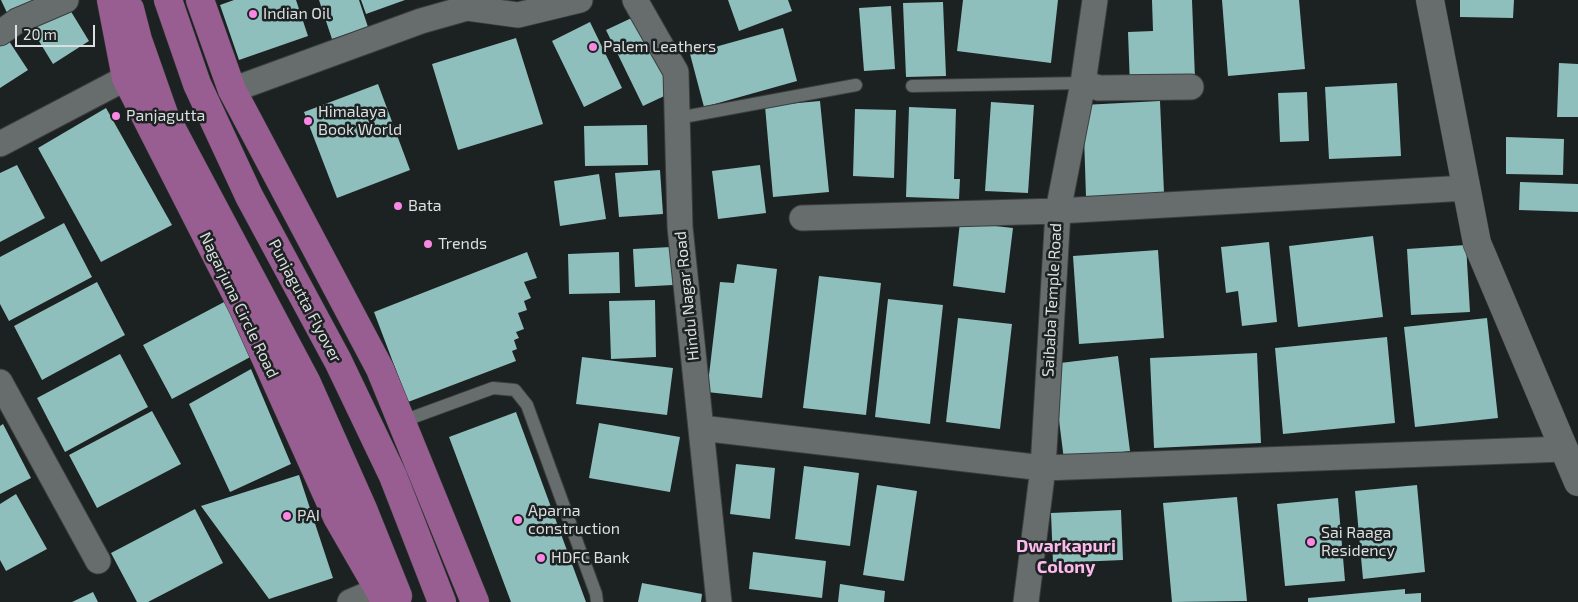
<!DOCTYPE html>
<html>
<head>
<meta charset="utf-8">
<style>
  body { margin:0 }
  #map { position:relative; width:1578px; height:602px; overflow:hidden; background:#1c2121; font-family:"Exo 2",sans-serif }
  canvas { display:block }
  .scale { position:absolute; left:15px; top:25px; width:80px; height:22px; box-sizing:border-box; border:2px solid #dcdfdf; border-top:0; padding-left:6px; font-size:15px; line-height:18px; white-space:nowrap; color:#dcdfdf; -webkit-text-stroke:4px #1c2121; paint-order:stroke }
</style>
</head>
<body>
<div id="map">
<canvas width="1578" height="602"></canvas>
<div class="scale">20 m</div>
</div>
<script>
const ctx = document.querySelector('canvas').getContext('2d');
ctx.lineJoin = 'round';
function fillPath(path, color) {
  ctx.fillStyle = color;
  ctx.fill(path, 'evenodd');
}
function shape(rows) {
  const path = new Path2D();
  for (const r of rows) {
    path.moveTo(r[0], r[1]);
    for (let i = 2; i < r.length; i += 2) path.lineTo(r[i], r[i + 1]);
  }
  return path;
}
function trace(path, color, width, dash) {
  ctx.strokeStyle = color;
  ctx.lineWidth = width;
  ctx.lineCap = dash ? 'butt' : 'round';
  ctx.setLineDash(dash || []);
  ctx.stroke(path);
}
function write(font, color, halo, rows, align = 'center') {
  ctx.font = font + ' "Exo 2",sans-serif';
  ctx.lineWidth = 5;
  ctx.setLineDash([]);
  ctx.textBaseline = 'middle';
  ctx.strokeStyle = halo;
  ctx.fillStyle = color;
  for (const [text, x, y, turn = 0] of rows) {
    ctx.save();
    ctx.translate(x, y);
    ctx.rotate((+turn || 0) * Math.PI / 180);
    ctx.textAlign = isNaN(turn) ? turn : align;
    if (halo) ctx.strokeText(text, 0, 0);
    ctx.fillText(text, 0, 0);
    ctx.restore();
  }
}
const building = shape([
  [1,0,41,0,8,15],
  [234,0,296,0,308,36,239,60,220,5],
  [319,0,359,0,368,27,332,39],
  [361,0,405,0,366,14],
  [728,0,788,0,792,11,739,31],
  [963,0,1058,0,1051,63,957,51],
  [1152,0,1192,0,1195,79,1130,86,1128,32,1153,31],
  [1222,0,1299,0,1305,69,1228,76],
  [1460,0,1514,0,1513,18,1460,17],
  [943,2,946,76,906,77,903,3],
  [67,5,89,41,53,64,31,28],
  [891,6,895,69,864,71,859,8],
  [638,15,675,91,643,106,606,30],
  [590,22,622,88,584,107,552,41],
  [783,28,797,81,704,107,690,54],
  [5,35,28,70,0,88,0,39],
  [516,38,543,124,458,150,432,64],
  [1559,63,1578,64,1578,117,1557,117],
  [1397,83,1401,156,1329,159,1325,87],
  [378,84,410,170,337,198,304,112],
  [1307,92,1309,141,1280,142,1278,93],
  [820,101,829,192,773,197,765,106],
  [1160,101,1164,193,1086,197,1083,105],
  [991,102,1034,105,1028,193,985,191],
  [909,107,956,109,954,179,960,179,959,199,906,197],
  [106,108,172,225,101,262,38,148],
  [855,109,896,110,894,178,853,176],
  [647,125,648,165,585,166,584,126],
  [1506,137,1564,139,1563,175,1506,174],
  [17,165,45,218,0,242,0,173],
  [760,165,766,213,718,219,712,171],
  [660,170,663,214,619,217,615,173],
  [599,174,606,219,560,226,554,181],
  [1520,182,1578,184,1578,212,1519,210],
  [960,222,1013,228,1005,293,953,286],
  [64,223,92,277,9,321,0,304,0,257],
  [1373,236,1383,317,1298,327,1289,246],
  [1269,242,1277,322,1242,326,1238,291,1226,293,1221,247],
  [1466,245,1470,312,1411,315,1407,249],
  [671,247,673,285,635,287,633,249],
  [1158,250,1164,338,1079,344,1073,256],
  [527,252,537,278,524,282,531,298,524,301,527,310,518,313,524,329,516,332,519,338,514,340,517,349,512,351,516,361,408,402,374,312],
  [619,252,620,293,569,294,568,254],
  [737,264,777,269,762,398,707,392,720,282,734,283],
  [819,276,881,283,866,415,803,408],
  [97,282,125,335,42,380,14,326],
  [888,299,943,305,930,424,875,417],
  [655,300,656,357,611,359,609,301],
  [226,301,254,355,172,399,143,345],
  [958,318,1012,324,1000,429,946,422],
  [1487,318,1498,418,1415,427,1404,327],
  [1387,337,1395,423,1283,434,1275,348],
  [1257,353,1261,443,1154,448,1150,358],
  [120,354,148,407,65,452,37,398],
  [1118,356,1130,451,1064,460,1052,364],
  [582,357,673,368,667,415,576,404],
  [251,369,291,464,230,492,189,404],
  [152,411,181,464,97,508,69,455],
  [516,412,586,602,511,602,449,437],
  [599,423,680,437,670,492,589,478],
  [3,424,31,478,0,494,0,426],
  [736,464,775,468,770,519,730,514],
  [804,466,859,473,850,546,795,539],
  [299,475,333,578,269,599,201,506],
  [877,485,917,491,904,581,863,575],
  [1417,485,1425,572,1363,579,1355,491],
  [16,494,47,549,6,571,0,560,0,504],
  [1237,497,1247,601,1172,602,1163,503],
  [1338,498,1345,581,1285,586,1277,504],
  [195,509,223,563,148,602,137,602,111,553],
  [1121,510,1123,560,1053,563,1051,513],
  [753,552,826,561,822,598,749,589],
  [642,583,702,594,701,602,638,602],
  [840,584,885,591,884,602,838,602],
  [1405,589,1405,594,1421,593,1421,602,1308,602,1308,598],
  [93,592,98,602,72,602]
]);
const service = shape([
  [912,86,1083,83],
  [678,118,856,85],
  [403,421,493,388,515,390,527,405,596,594,597,602]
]);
const minor = shape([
  [635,0,676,72,680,227,719,602],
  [467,8,518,15,580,0],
  [0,33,17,21,66,0],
  [1083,83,1099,88,1191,87],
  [232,90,421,21,467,8,482,0],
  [0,144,126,78],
  [802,218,1058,211,1467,188],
  [0,382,98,561],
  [701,428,1043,468,1564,449],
  [350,602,378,590],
  [1026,602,1043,468,1058,211,1083,83,1095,0]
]);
const tertiary = shape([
  [1430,0,1477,243,1578,482]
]);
const primary = shape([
  [111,0,126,78,243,308,337,517,386,602],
  [168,0,197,84,249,196,338,361,393,476,442,602],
  [200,0,232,90,380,369,475,602],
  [130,9,138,40,164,114,306,381,363,509,398,596]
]);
const markers = [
  [253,14,5,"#fb87e5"],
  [593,47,5,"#fb87e5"],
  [116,116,5,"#fb87e5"],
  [308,121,5,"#fb87e5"],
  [398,206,5,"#fb87e5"],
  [428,244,5,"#fb87e5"],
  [287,516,5,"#fb87e5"],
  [518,520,5,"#fb87e5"],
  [1311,542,5,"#fb87e5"],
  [541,558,5,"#fb87e5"]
];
const poiNames = [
  ["Indian Oil",263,14],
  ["Palem Leathers",603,47],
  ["Himalaya",318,112],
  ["Book World",318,130],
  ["Panjagutta",126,116],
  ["Bata",408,206],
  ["Trends",438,244],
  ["Aparna",528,511],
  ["construction",528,529],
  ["PAI",297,516],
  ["Sai Raaga",1321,533],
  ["Residency",1321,551],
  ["HDFC Bank",551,558]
];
const streetNames = [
  ["Hindu Nagar Road",687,296,-96],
  ["Saibaba Temple Road",1052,300,-87],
  ["Punjagutta Flyover",305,301,62],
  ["Nagarjuna Circle Road",239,305,64]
];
const neighbourhoodNames = [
  ["Dwarkapuri",1066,546],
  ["Colony",1066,567]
];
fillPath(building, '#8ebfbc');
trace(service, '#3a3e3d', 14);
trace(minor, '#3a3e3d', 27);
trace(tertiary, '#3a3e3d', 29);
trace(primary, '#3a3e3d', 29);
trace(service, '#676c6c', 12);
trace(minor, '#676c6c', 25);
trace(tertiary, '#676c6c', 28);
trace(primary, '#995e91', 28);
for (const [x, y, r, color] of markers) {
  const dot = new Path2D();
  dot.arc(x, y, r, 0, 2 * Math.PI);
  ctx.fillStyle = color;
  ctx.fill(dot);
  trace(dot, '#1c2121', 2);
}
write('16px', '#dcdfdf', '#1c2121', poiNames, 'left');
write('16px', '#dcdfdf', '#1c2121', streetNames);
write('bold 18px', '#fcbaed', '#1c2121', neighbourhoodNames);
</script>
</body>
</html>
